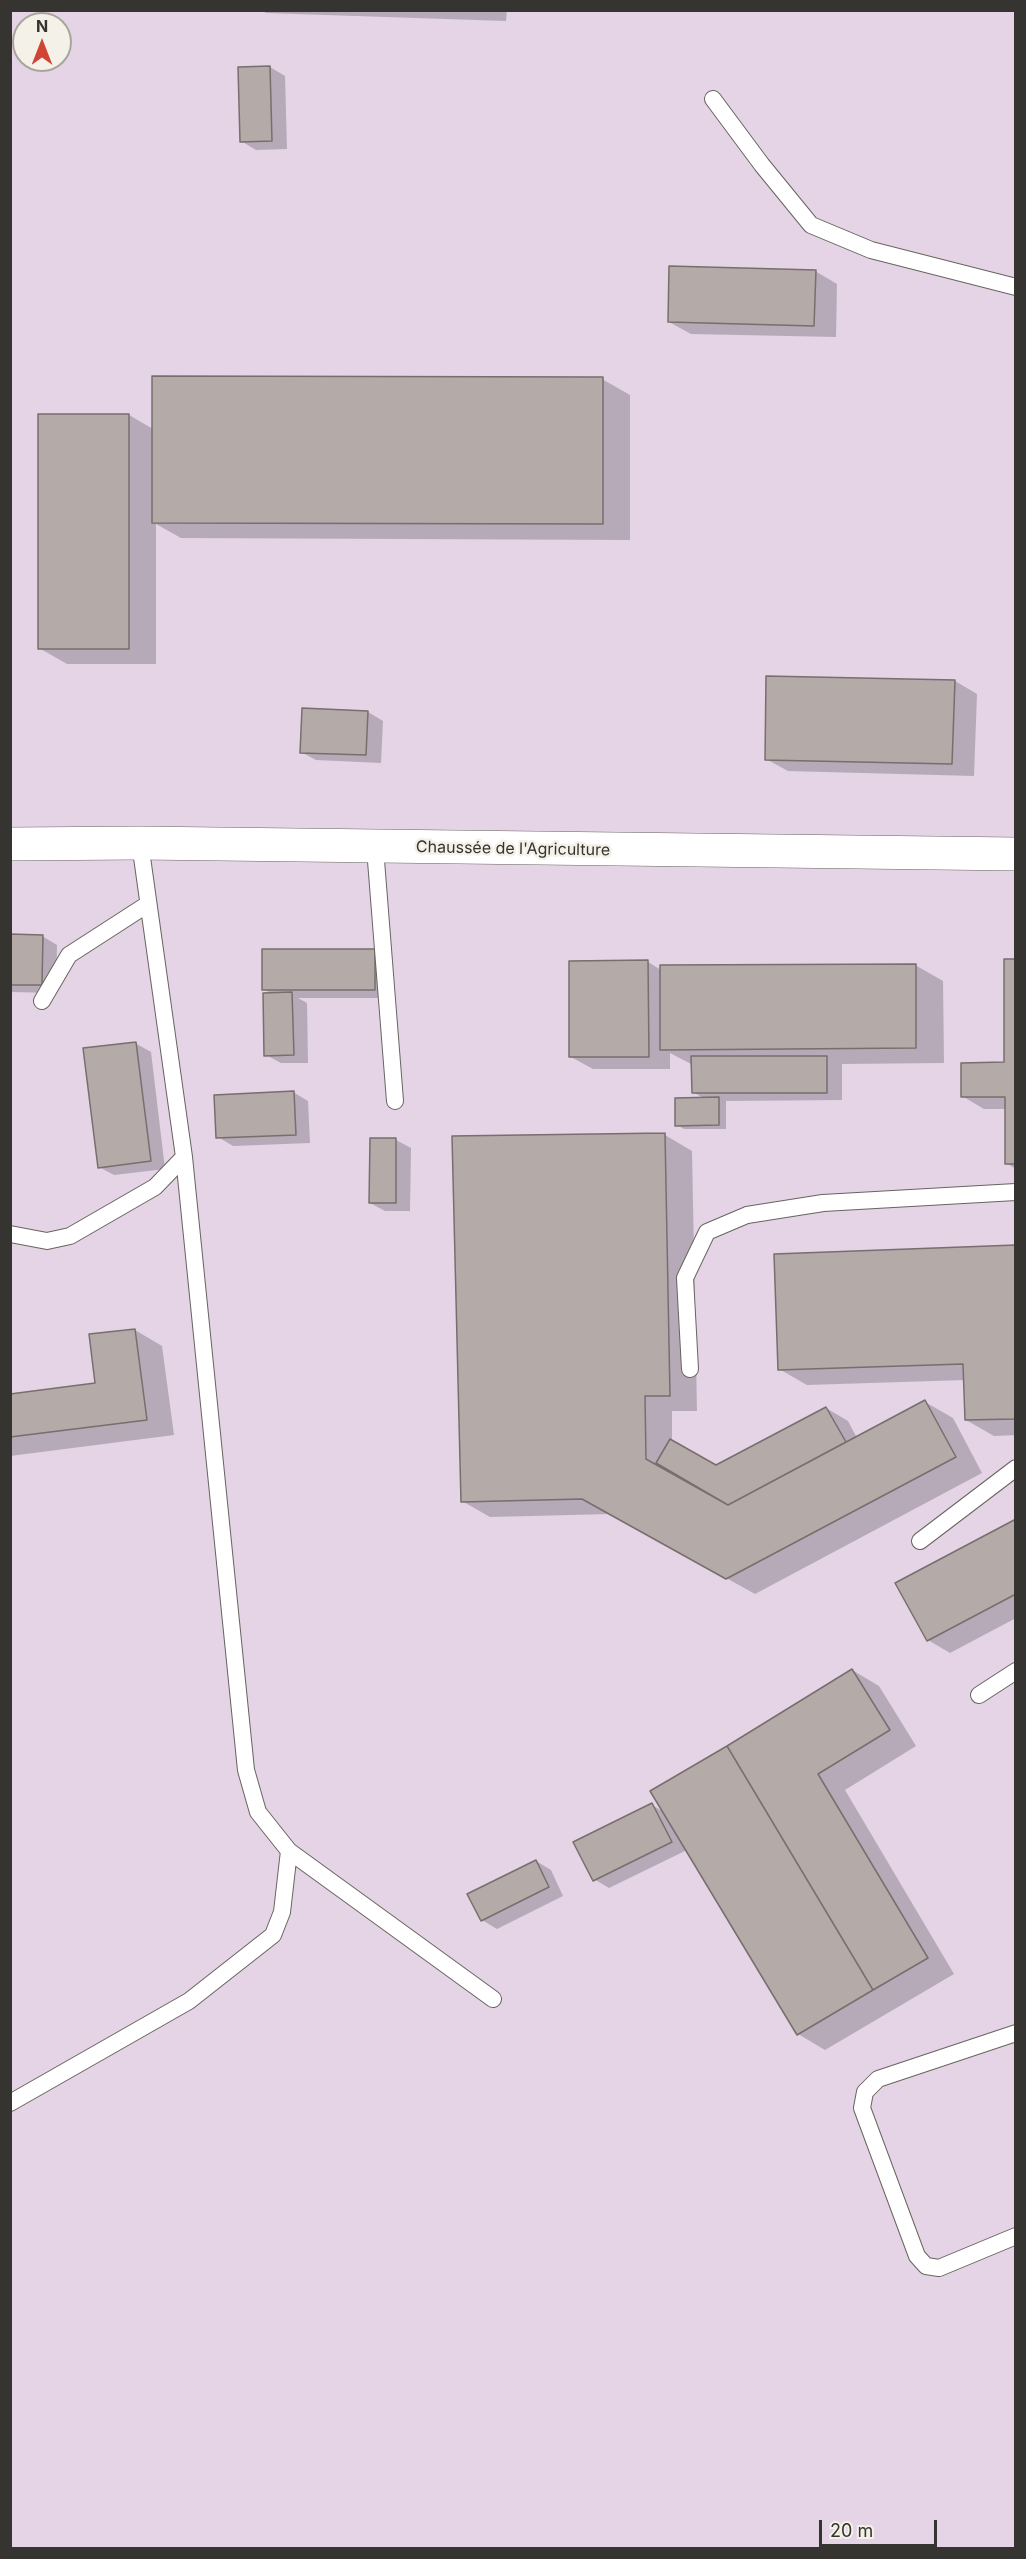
<!DOCTYPE html>
<html>
<head>
<meta charset="utf-8">
<style>
  body { margin:0 }
  #map { position:relative; width:1026px; height:2559px; overflow:hidden; background:#e6e4db; font-family:Inter,sans-serif }
  canvas { display:block }
  .frame { position:absolute; inset:0; border:12px solid #353430; pointer-events:none }
  .north { position:absolute; left:12px; top:12px; width:60px; height:60px; box-sizing:border-box; background:#f4f1e8; border:2px solid #a8a59e; border-radius:50%; rotate:0deg; font-size:16px; font-weight:700; line-height:24px; text-align:center; color:#353430 }
  .north::after { content:''; display:block; margin:auto; width:21px; height:27px; background:#d14433; clip-path:polygon(50% 0,100% 100%,50% 72%,0 100%) }
  .scale { position:absolute; left:819px; top:2520px; width:118px; height:27px; box-sizing:border-box; border:3px solid #353430; border-top:0; padding-left:8px; font-size:18px; line-height:21px; white-space:nowrap; color:#353430; -webkit-text-stroke:4px #f4f1e8; paint-order:stroke }
</style>
</head>
<body>
<div id="map">
<canvas width="1026" height="2559"></canvas>
<div class="frame"></div>
<div class="north">N</div>
<div class="scale">20 m</div>
</div>
<script>
const ctx = document.querySelector('canvas').getContext('2d');
ctx.lineJoin = 'round';
function fillPath(path, color) {
  ctx.fillStyle = color;
  ctx.fill(path, 'evenodd');
}
function shape(rows) {
  const path = new Path2D();
  for (const r of rows) {
    path.moveTo(r[0], r[1]);
    for (let i = 2; i < r.length; i += 2) path.lineTo(r[i], r[i + 1]);
  }
  return path;
}
function trace(path, color, width, dash) {
  ctx.strokeStyle = color;
  ctx.lineWidth = width;
  ctx.lineCap = dash ? 'butt' : 'round';
  ctx.setLineDash(dash || []);
  ctx.stroke(path);
}
function write(font, color, halo, rows, align = 'center') {
  ctx.font = font + ' Inter,sans-serif';
  ctx.lineWidth = 5;
  ctx.setLineDash([]);
  ctx.textBaseline = 'middle';
  ctx.strokeStyle = halo;
  ctx.fillStyle = color;
  for (const [text, x, y, turn = 0] of rows) {
    ctx.save();
    ctx.translate(x, y);
    ctx.rotate((+turn || 0) * Math.PI / 180);
    ctx.textAlign = isNaN(turn) ? turn : align;
    if (halo) ctx.strokeText(text, 0, 0);
    ctx.fillText(text, 0, 0);
    ctx.restore();
  }
}
const industrial = shape([
  [11,11,1015,11,1015,2548,11,2548],
  [24,24,60,24,60,60,24,60]
]);
const shadow = shape([
  [261,10,507,10,506,21,266,13],
  [270,67,285,76,287,149,256,150,241,141],
  [815,271,837,284,836,337,691,334,669,322],
  [602,379,630,395,630,540,181,538,156,524,156,664,67,664,39,648,129,415,153,429],
  [955,681,977,694,974,776,788,771,766,759],
  [368,712,383,721,381,763,316,760,301,752],
  [10,936,42,936,57,945,56,993,10,992],
  [374,950,389,998,298,998,307,1003,308,1063,281,1063,266,1055,272,994,263,989],
  [1016,961,1016,1169,1006,1163,1006,1109,984,1109,962,1096,1006,1064],
  [648,962,661,970,915,965,943,981,944,1063,842,1064,842,1100,726,1101,726,1129,684,1129,677,1125,705,1099,693,1092,693,1065,670,1053,670,1069,593,1069,571,1057],
  [135,1043,151,1052,165,1169,114,1175,99,1167],
  [293,1092,308,1101,310,1143,233,1146,218,1137],
  [665,1135,692,1151,697,1411,672,1411,672,1442,716,1467,826,1408,848,1421,857,1438,925,1402,953,1418,982,1473,755,1594,611,1514,490,1517,462,1501],
  [673,1472,735,1508,734,1510,673,1476],
  [371,1140,396,1140,411,1148,410,1211,385,1211,370,1203],
  [1016,1247,1016,1435,994,1436,966,1420,965,1380,807,1385,779,1369],
  [135,1330,162,1346,174,1435,10,1456,10,1396,97,1385],
  [1016,1521,1016,1618,950,1653,928,1640],
  [852,1670,879,1686,916,1746,845,1790,954,1974,825,2050,798,2034,687,1850,609,1888,594,1879,652,1805,664,1812],
  [536,1861,551,1870,563,1896,497,1929,482,1920]
]);
const building = shape([
  [270,66,272,141,240,142,238,67,270,66],
  [669,266,816,270,814,326,668,322,669,266],
  [152,376,603,377,603,524,152,523,152,376],
  [38,414,129,414,129,649,38,649,38,414],
  [766,676,955,680,952,764,765,760,766,676],
  [302,708,368,711,366,755,300,753,302,708],
  [10,934,43,935,42,985,10,985,10,934],
  [262,949,375,949,375,990,262,990,262,949],
  [1004,959,1016,959,1016,1164,1005,1164,1005,1097,961,1097,961,1063,1004,1062,1004,959],
  [648,960,649,1057,569,1057,569,961,648,960],
  [916,964,916,1048,660,1050,660,965,916,964],
  [292,992,294,1055,264,1056,263,993,292,992],
  [136,1042,151,1161,98,1168,83,1048,136,1042],
  [691,1056,827,1056,827,1093,692,1093,691,1056],
  [294,1091,296,1135,216,1138,214,1095,294,1091],
  [719,1097,719,1125,675,1126,675,1098,719,1097],
  [665,1133,670,1396,645,1396,646,1459,728,1505,925,1400,956,1457,726,1579,582,1499,461,1502,452,1136,665,1133],
  [370,1138,396,1138,396,1203,369,1203,370,1138],
  [1016,1245,1016,1419,965,1420,963,1364,778,1370,774,1254,1016,1245],
  [135,1329,147,1420,10,1437,10,1394,95,1383,89,1334,135,1329],
  [826,1407,846,1442,728,1505,656,1463,670,1439,716,1465,826,1407],
  [1016,1519,1016,1594,927,1641,895,1583,1016,1519],
  [852,1669,890,1730,818,1774,928,1958,873,1990,727,1746,852,1669],
  [727,1746,873,1990,797,2035,650,1791,727,1746],
  [652,1803,672,1842,593,1881,573,1842,652,1803],
  [536,1860,549,1887,481,1921,467,1894,536,1860]
]);
const service = shape([
  [713,99,762,165,811,225,871,250,1016,287],
  [140,843,184,1157,246,1770,258,1812,289,1851,493,1999],
  [375,848,395,1101],
  [42,1001,69,955,148,904],
  [10,1234,47,1241,70,1236,155,1187,184,1157],
  [690,1369,685,1278,707,1232,747,1215,823,1203,1016,1192],
  [920,1541,1016,1468],
  [979,1695,1016,1671],
  [1016,2033,878,2079,865,2092,862,2108,917,2256,926,2266,939,2268,1016,2236],
  [10,2103,189,2001,273,1935,282,1912,289,1851]
]);
const tertiary = shape([
  [10,844,140,843,1016,854]
]);
const streetNames = [
  ["Chaussée de l'Agriculture",513,849,1]
];
fillPath(industrial, '#e4d4e6');
fillPath(shadow, '#0003');
fillPath(building, '#b4aaa8');
trace(building, '#786e6d', 1.5);
trace(service, '#67655d', 18);
trace(tertiary, '#67655d', 34);
trace(service, '#fff', 16);
trace(tertiary, '#fff', 33);
write('16px', '#353430', '#f4f1e8', streetNames);
</script>
</body>
</html>
